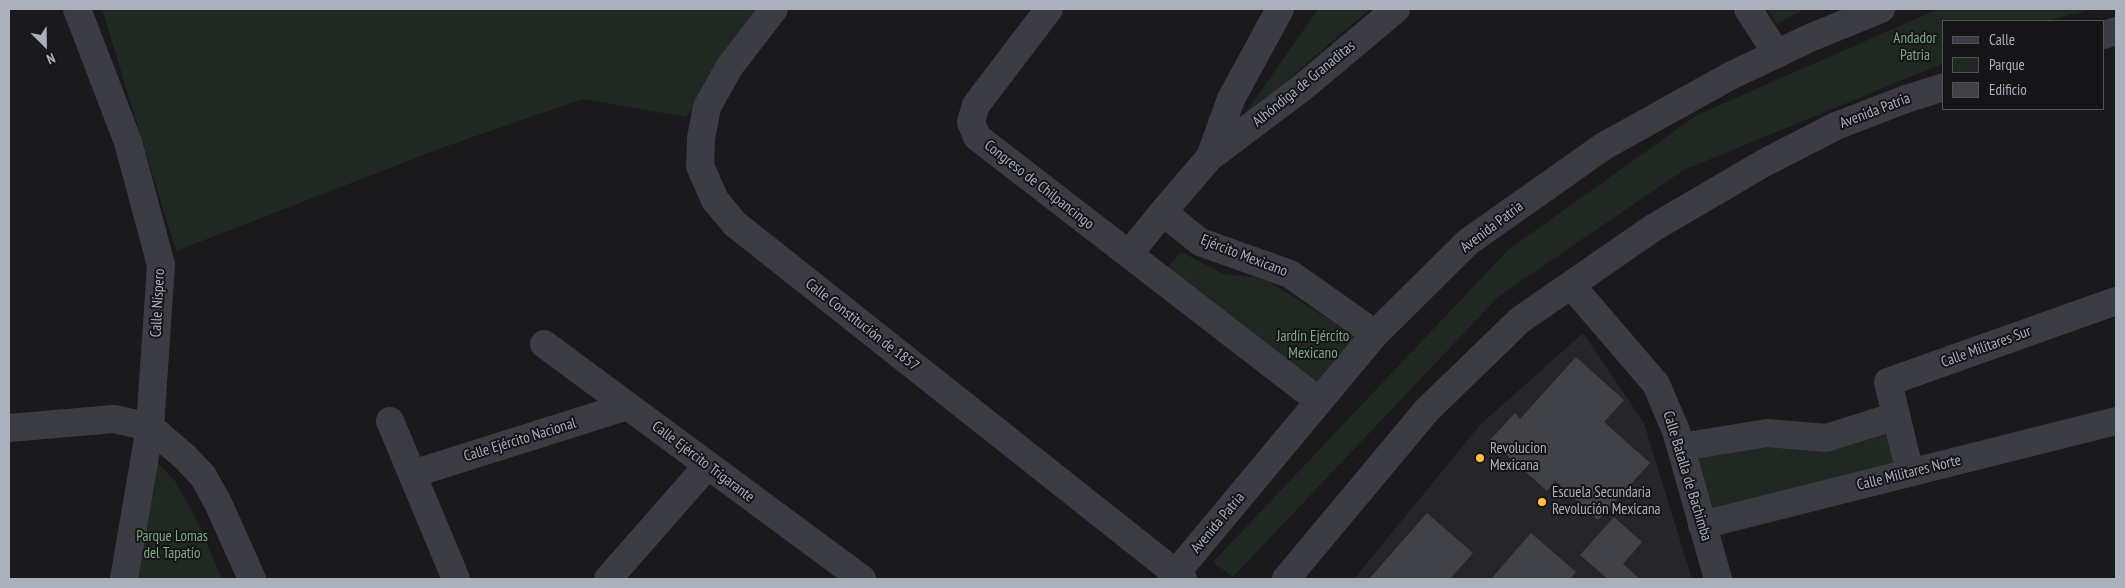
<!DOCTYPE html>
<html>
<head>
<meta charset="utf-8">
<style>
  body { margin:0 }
  #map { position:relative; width:2125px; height:588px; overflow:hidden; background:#1a1a1d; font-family:"PT Sans Narrow",sans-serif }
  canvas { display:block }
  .frame { position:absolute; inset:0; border:10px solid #abb0bd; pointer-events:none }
  .legend { position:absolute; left:1942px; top:20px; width:162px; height:90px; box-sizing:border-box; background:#151518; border:1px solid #51535a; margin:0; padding:6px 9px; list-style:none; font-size:15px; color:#abb0bd }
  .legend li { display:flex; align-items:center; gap:10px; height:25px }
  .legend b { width:25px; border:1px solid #51535a }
  .north { position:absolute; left:20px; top:20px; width:50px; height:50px; -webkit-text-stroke:4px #151518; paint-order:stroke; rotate:157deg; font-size:14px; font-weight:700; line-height:20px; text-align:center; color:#abb0bd }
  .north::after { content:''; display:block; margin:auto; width:18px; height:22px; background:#abb0bd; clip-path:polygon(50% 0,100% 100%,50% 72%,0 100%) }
</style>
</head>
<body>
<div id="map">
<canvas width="2125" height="588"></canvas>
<div class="frame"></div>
<ul class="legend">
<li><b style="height:6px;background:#3c3d44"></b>Calle</li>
<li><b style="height:14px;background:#1f2821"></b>Parque</li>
<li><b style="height:14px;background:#414247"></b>Edificio</li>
</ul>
<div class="north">N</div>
</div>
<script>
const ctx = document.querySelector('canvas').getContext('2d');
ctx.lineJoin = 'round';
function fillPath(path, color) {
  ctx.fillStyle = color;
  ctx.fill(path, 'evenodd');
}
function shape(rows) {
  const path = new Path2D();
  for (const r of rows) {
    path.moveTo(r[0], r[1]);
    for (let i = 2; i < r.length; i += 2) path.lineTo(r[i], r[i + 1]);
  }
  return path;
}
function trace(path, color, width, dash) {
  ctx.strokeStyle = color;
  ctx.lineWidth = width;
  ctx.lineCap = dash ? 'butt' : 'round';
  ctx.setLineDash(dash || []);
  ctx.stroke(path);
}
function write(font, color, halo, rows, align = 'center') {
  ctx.font = font + ' "PT Sans Narrow",sans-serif';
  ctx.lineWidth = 4;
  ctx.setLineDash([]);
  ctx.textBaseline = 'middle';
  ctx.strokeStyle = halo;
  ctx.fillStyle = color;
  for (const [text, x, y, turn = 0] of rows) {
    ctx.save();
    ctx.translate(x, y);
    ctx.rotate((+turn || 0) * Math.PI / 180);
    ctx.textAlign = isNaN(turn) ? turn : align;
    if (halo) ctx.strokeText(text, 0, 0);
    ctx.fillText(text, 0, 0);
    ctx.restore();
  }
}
const built = shape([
  [1583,333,1644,423,1692,579,1354,579,1480,425]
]);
const green = shape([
  [102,9,770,9,686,117,583,99,444,147,176,251],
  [1318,9,1370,9,1283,84,1247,111],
  [1767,9,1805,9,1777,24],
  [1938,9,2092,9,2047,21,1944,21,1944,63,1684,170,1499,296,1233,577,1213,562,1508,250,1697,115],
  [1181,252,1224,274,1263,278,1360,339,1320,388,1164,271],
  [1896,416,1909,467,1702,525,1682,453],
  [154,459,175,481,198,522,222,579,132,579]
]);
const building = shape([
  [1576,357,1624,400,1604,422,1650,463,1598,520,1555,481,1547,491,1490,440,1515,413,1520,419],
  [1427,513,1473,553,1450,579,1369,579],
  [1614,517,1642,542,1623,564,1640,579,1608,579,1580,555],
  [1531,533,1576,572,1570,579,1491,579]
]);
const minor = shape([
  [774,9,730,66,707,107,701,138,700,166,715,200,735,224,1183,579],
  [1049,9,976,105,971,122,977,137,1319,401],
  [1748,9,1777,54],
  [1210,157,1231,99,1280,9],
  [1163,212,1200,242,1290,274,1375,334],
  [1129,254,1163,212,1210,157,1303,87,1396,9],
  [1571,285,1656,384,1676,431,1718,579],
  [544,344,862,579],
  [390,421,456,579],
  [9,428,114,419,150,427,124,579],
  [1681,447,1767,433,1826,438,1896,416],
  [1910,473,1888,382,2116,301],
  [412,474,628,406],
  [1702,525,2116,421],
  [608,579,708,465]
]);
const tertiary = shape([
  [77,9,128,142,161,265,150,427,185,457,203,476,218,503,252,579],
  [2104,35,2116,31],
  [1171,579,1375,334,1468,242,1604,146,1730,76,1812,37,1881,9],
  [1286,579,1427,410,1520,320,1653,228,1764,163,1836,126,1906,99,1944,87]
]);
const markers = [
  [1480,458,5,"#ffc42f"],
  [1542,502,5,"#ffc42f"]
];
const parkNames = [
  ["Andador",1915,39],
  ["Patria",1915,56],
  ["Jardín Ejército",1313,337],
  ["Mexicano",1313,354],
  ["Parque Lomas",172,537],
  ["del Tapatío",172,554]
];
const streetNames = [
  ["Alhóndiga de Granaditas",1304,84,-39],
  ["Avenida Patria",1875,111,-21],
  ["Congreso de Chilpancingo",1039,185,38],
  ["Avenida Patria",1492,227,-37],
  ["Ejército Mexicano",1244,256,21],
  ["Calle Níspero",158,303,-87],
  ["Calle Constitución de 1857",862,325,38],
  ["Calle Militares Sur",1986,347,-20],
  ["Calle Ejército Nacional",520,440,-17],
  ["Calle Ejército Trigarante",703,462,37],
  ["Calle Militares Norte",1909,473,-14],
  ["Calle Batalla de Bachimba",1687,476,73],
  ["Avenida Patria",1218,523,-50]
];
const poiNames = [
  ["Revolucion",1490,449],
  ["Mexicana",1490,466],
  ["Escuela Secundaria",1552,493],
  ["Revolución Mexicana",1552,510]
];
fillPath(built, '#26262a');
fillPath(green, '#1f2821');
fillPath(building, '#414247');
trace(minor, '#3c3d44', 28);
trace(tertiary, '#3c3d44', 28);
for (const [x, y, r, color] of markers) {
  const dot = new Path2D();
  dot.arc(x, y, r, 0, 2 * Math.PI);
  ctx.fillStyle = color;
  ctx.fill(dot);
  trace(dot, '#151518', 2);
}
write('15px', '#81a986', '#151518', parkNames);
write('15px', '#abb0bd', '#151518', streetNames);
write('15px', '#abb0bd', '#151518', poiNames, 'left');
</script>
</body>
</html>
